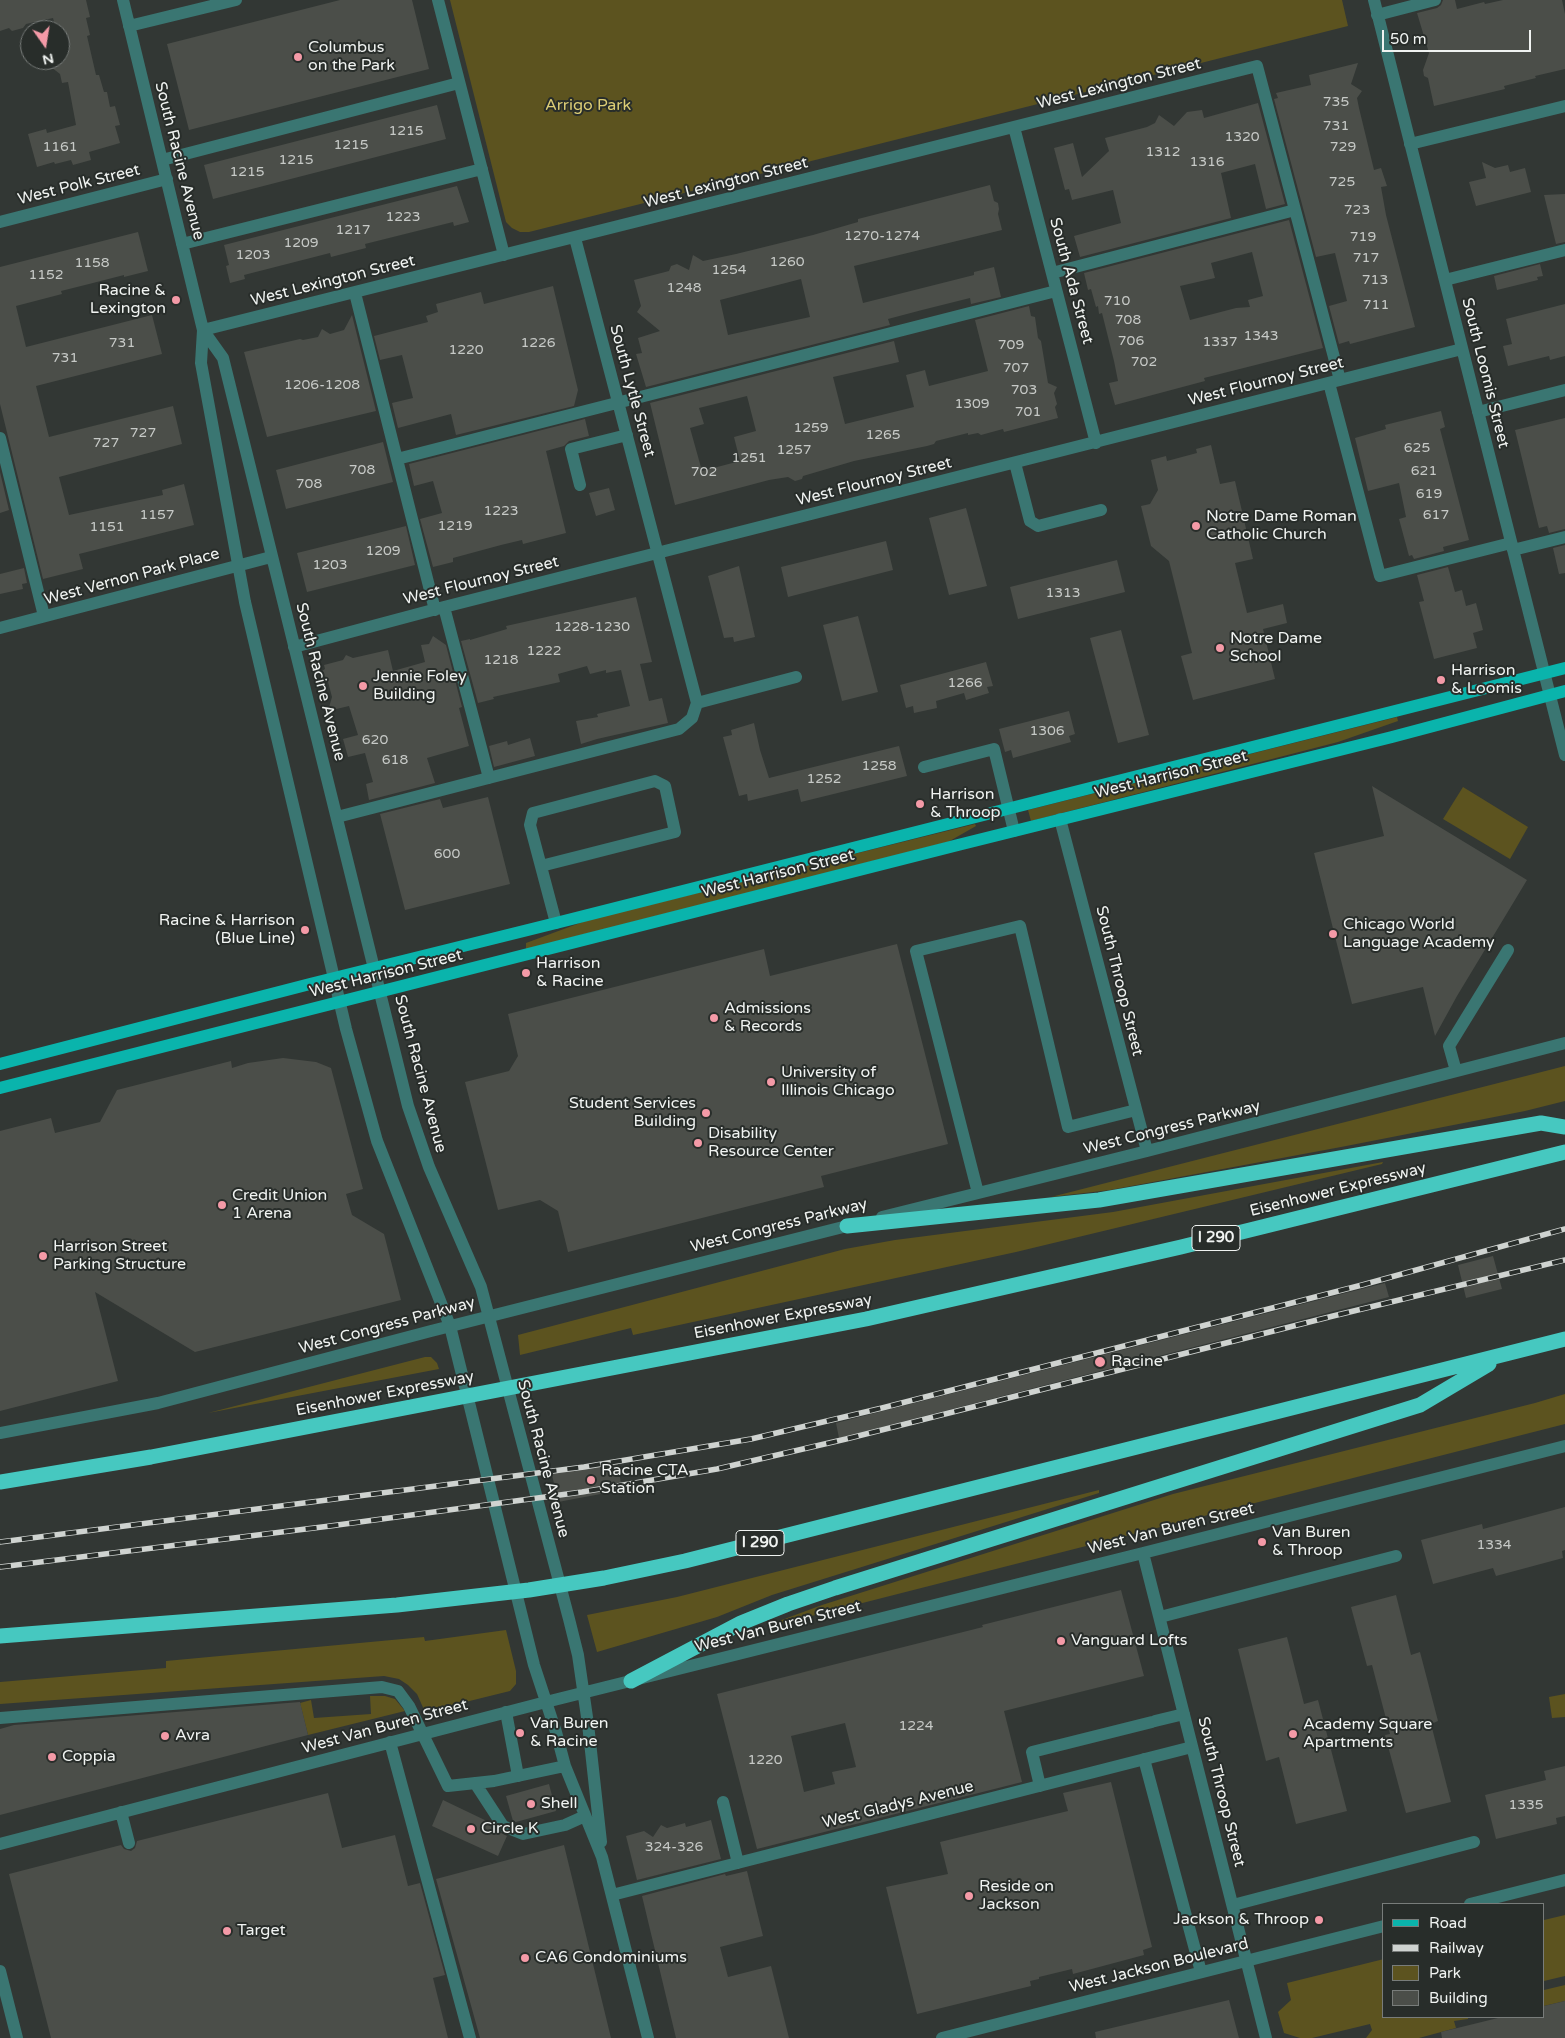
<!DOCTYPE html>
<html>
<head>
<meta charset="utf-8">
<style>
  body { margin:0 }
  #map { position:relative; width:1565px; height:2038px; overflow:hidden; background:#323734; font-family:"Varela Round",sans-serif }
  canvas { display:block }
  .legend { position:absolute; left:1382px; top:1903px; width:162px; height:115px; box-sizing:border-box; background:#282d2a; border:1px solid #787c7a; margin:0; padding:6px 9px; list-style:none; font-size:15px; color:#f0f3f1 }
  .legend li { display:flex; align-items:center; gap:10px; height:25px }
  .legend b { width:25px; border:1px solid #787c7a }
  .north { position:absolute; left:20px; top:20px; width:50px; height:50px; box-sizing:border-box; background:#282d2a; border:1px solid #787c7a; border-radius:50%; rotate:167deg; font-size:14px; font-weight:700; line-height:20px; text-align:center; color:#f0f3f1 }
  .north::after { content:''; display:block; margin:auto; width:18px; height:22px; background:#f49aa7; clip-path:polygon(50% 0,100% 100%,50% 72%,0 100%) }
  .scale { position:absolute; left:1382px; top:30px; width:149px; height:22px; box-sizing:border-box; border:2px solid #f0f3f1; border-top:0; padding-left:6px; font-size:15px; line-height:18px; white-space:nowrap; color:#f0f3f1; -webkit-text-stroke:4px #282d2a; paint-order:stroke }
</style>
</head>
<body>
<div id="map">
<canvas width="1565" height="2038"></canvas>
<ul class="legend">
<li><b style="height:6px;background:#0ab4ac"></b>Road</li>
<li><b style="height:6px;background:#cfd3d0"></b>Railway</li>
<li><b style="height:14px;background:#5c531f"></b>Park</li>
<li><b style="height:14px;background:#4b4e49"></b>Building</li>
</ul>
<div class="north">N</div>
<div class="scale">50 m</div>
</div>
<script>
const ctx = document.querySelector('canvas').getContext('2d');
ctx.lineJoin = 'round';
function fillPath(path, color) {
  ctx.fillStyle = color;
  ctx.fill(path, 'evenodd');
}
function shape(rows) {
  const path = new Path2D();
  for (const r of rows) {
    path.moveTo(r[0], r[1]);
    for (let i = 2; i < r.length; i += 2) path.lineTo(r[i], r[i + 1]);
  }
  return path;
}
function trace(path, color, width, dash) {
  ctx.strokeStyle = color;
  ctx.lineWidth = width;
  ctx.lineCap = dash ? 'butt' : 'round';
  ctx.setLineDash(dash || []);
  ctx.stroke(path);
}
function write(font, color, halo, rows, align = 'center') {
  ctx.font = font + ' "Varela Round",sans-serif';
  ctx.lineWidth = 4;
  ctx.setLineDash([]);
  ctx.textBaseline = 'middle';
  ctx.strokeStyle = halo;
  ctx.fillStyle = color;
  for (const [text, x, y, turn = 0] of rows) {
    ctx.save();
    ctx.translate(x, y);
    ctx.rotate((+turn || 0) * Math.PI / 180);
    ctx.textAlign = isNaN(turn) ? turn : align;
    if (halo) ctx.strokeText(text, 0, 0);
    ctx.fillText(text, 0, 0);
    ctx.restore();
  }
}
const green = shape([
  [450,0,1342,0,1348,26,529,232,520,232,512,228,506,222],
  [1397,717,1398,721,1338,742,1031,821,1028,810],
  [1463,787,1528,827,1510,859,1443,819],
  [975,824,976,826,948,842,526,949,526,943,588,920],
  [1565,1066,1565,1101,1525,1111,1341,1147,1110,1190,1051,1197],
  [1383,1162,1382,1164,1016,1252,633,1335,631,1328,520,1355,518,1335,845,1249,895,1240,1113,1212],
  [425,1357,431,1357,437,1363,439,1369,208,1413],
  [1565,1394,1565,1424,780,1624,779,1621,822,1605,1173,1494,1535,1403],
  [1099,1490,1099,1493,772,1595,717,1617,597,1652,587,1615,677,1597],
  [506,1630,516,1671,516,1684,510,1691,425,1712,417,1694,408,1685,399,1679,384,1676,0,1704,0,1682,166,1668,166,1661,424,1637,425,1641],
  [1565,1694,1565,1717,1552,1718,1549,1697],
  [370,1696,385,1696,395,1699,405,1711,308,1735,300,1703,311,1700,314,1718,371,1714],
  [1565,1915,1565,1976,1544,1981,1544,1920],
  [1384,1959,1384,2017,1468,2017,1468,2019,1454,2021,1456,2028,1419,2038,1366,2038,1372,2030,1370,2024,1312,2038,1300,2038,1284,2033,1278,2012,1291,2000,1287,1983],
  [1565,1985,1565,2001,1544,2006,1544,1990]
]);
const building = shape([
  [0,0,86,0,90,17,86,18,90,35,87,36,96,75,99,75,104,92,107,92,110,107,115,106,120,125,115,126,120,143,89,152,91,160,73,165,71,160,55,164,54,162,37,167,28,134,46,129,47,133,76,125,68,82,62,83,60,74,42,60,60,60,60,30,56,30,53,18,26,24,23,28,12,31,9,28,0,31],
  [340,0,412,0,429,69,189,130,167,44],
  [1443,0,1455,0,1457,9,1484,2,1485,4,1503,0,1562,0,1565,14,1565,69,1535,76,1536,78,1504,86,1505,89,1434,106,1428,78,1424,76,1423,70,1429,53,1417,13,1437,8,1441,5],
  [1358,63,1351,84,1362,91,1357,98,1359,108,1374,170,1381,168,1387,186,1381,187,1386,215,1415,327,1350,344,1349,341,1339,344,1329,306,1347,301,1335,253,1316,257,1274,99,1278,98,1276,93,1311,85,1309,75],
  [1258,103,1285,204,1266,209,1255,164,1221,173,1231,218,1080,257,1074,236,1121,223,1113,190,1072,200,1069,189,1065,190,1054,148,1073,143,1082,177,1109,151,1105,138,1147,127,1155,123,1159,115,1174,126,1187,112,1202,110,1204,118],
  [437,105,446,139,213,199,204,165],
  [1482,162,1495,168,1508,165,1510,172,1525,168,1531,192,1476,206,1469,182,1486,178],
  [990,185,994,201,998,203,999,209,998,214,1002,230,854,266,863,303,974,275,974,272,994,267,1001,297,971,304,970,298,922,310,888,319,890,325,646,387,636,354,642,353,638,338,660,331,637,312,641,306,634,280,669,271,671,266,677,264,689,270,693,255,703,261,736,254,813,235,858,222,858,219],
  [801,279,810,317,728,335,720,300],
  [457,186,469,222,454,226,453,222,365,244,366,248,331,257,330,253,244,275,245,279,230,283,226,266,229,265,224,245],
  [1565,194,1565,242,1556,244,1544,195],
  [1289,220,1323,348,1204,378,1205,381,1115,405,1109,383,1118,381,1114,361,1102,313,1099,314,1098,306,1096,307,1091,289,1088,290,1084,273],
  [1252,252,1263,296,1248,300,1250,307,1236,308,1190,320,1180,286,1215,278,1211,263],
  [138,232,148,271,124,277,124,275,89,284,61,291,62,294,16,306,26,347,152,315,162,354,36,386,49,437,173,406,182,444,59,477,69,515,163,495,162,490,184,484,194,525,79,554,83,569,43,579,0,404,0,267],
  [1540,264,1543,276,1537,277,1538,280,1497,290,1494,276],
  [553,286,578,390,574,406,456,435,451,414,398,428,392,403,413,398,402,355,380,360,374,336,428,322,426,316,438,312,436,304,481,292,484,304],
  [1565,304,1565,356,1550,360,1549,356,1508,366,1503,346,1512,344,1506,319],
  [1029,306,1031,316,1035,317,1038,338,1041,341,1048,383,1057,387,1054,393,1057,404,1055,407,1058,418,1004,432,1003,429,981,435,978,433,968,435,968,433,936,441,934,444,927,446,854,461,803,476,802,479,795,481,788,477,769,480,675,505,650,403,894,341,899,362,833,377,845,424,914,407,906,375,925,370,929,386,988,371,975,320],
  [747,396,756,431,734,437,740,461,702,471,690,428,704,424,699,408],
  [352,315,376,411,267,437,244,352,300,339,303,340,318,337,322,329,330,334,344,330],
  [1441,411,1445,427,1440,429,1469,540,1443,547,1444,551,1414,559,1412,555,1409,556,1399,519,1406,517,1399,483,1368,491,1355,438,1386,429,1385,425],
  [1565,418,1565,529,1549,533,1547,526,1539,528,1515,430],
  [585,419,589,436,569,441,564,446,546,451,566,533,523,544,522,540,501,545,453,558,453,562,433,567,420,519,442,513,433,481,414,486,409,464],
  [383,442,393,482,286,509,276,470],
  [1211,445,1220,484,1235,481,1253,559,1235,563,1247,613,1283,604,1287,623,1263,629,1275,679,1193,700,1181,656,1192,653,1169,561,1151,546,1141,506,1150,504,1158,490,1151,460,1166,456,1167,461,1197,453,1196,449],
  [0,472,9,510,0,513],
  [609,488,615,510,596,516,589,493],
  [966,508,987,586,949,595,929,518],
  [406,526,415,565,307,592,297,553],
  [886,541,893,570,788,597,781,567],
  [1565,545,1565,573,1559,574,1553,548],
  [1117,560,1125,592,1018,619,1010,587],
  [739,566,755,637,734,642,733,637,724,638,708,576],
  [1448,567,1455,592,1462,590,1466,606,1476,603,1483,630,1473,633,1477,648,1434,659,1419,602,1424,601,1417,575],
  [24,568,27,583,22,584,23,589,0,594,0,574],
  [636,597,652,662,640,664,649,701,662,698,668,723,597,739,581,744,576,721,598,717,597,714,630,706,621,670,606,673,606,670,590,674,587,666,558,674,560,682,493,697,494,699,478,703,461,641,470,639,470,640,507,629,506,626],
  [858,616,878,692,842,701,823,625],
  [1121,630,1149,735,1118,743,1090,638],
  [433,636,446,645,462,707,459,708,469,746,427,758,435,783,369,800,366,784,373,782,365,753,348,757,343,739,358,735,349,706,328,711,332,697,327,678,319,673,325,669,324,665,343,660,346,655,353,658,388,650,393,671,425,662,421,645,429,644],
  [986,662,993,686,987,687,989,693,966,700,964,693,936,701,937,708,914,713,913,706,906,708,900,685],
  [1069,711,1075,734,1069,736,1071,742,1013,758,1011,750,1005,752,999,729],
  [754,723,760,750,769,778,899,746,907,776,801,802,798,789,748,801,747,794,739,796,723,737,732,735,731,730],
  [530,738,535,756,494,767,489,746,507,741,508,745],
  [1372,786,1527,880,1457,996,1435,1036,1423,987,1352,1004,1314,853,1384,836],
  [488,797,510,884,405,910,380,814,440,799,443,808],
  [897,944,948,1144,821,1176,824,1187,568,1252,558,1211,540,1200,498,1210,465,1082,509,1071,518,1056,508,1014,764,949,770,976],
  [283,1058,316,1062,331,1068,363,1189,346,1194,352,1215,384,1234,401,1300,195,1352,95,1292,118,1381,0,1411,0,1131,51,1118,55,1133,100,1122,117,1090,231,1061,232,1068,248,1063],
  [1493,1256,1502,1289,1466,1298,1458,1265],
  [1385,1283,1389,1297,839,1438,836,1423],
  [617,1459,622,1490,558,1502,551,1470],
  [1565,1507,1565,1550,1562,1551,1563,1558,1496,1576,1493,1568,1433,1584,1421,1540,1482,1524,1483,1529],
  [1121,1590,1144,1676,1004,1711,1022,1782,757,1849,717,1694,983,1627,982,1625],
  [845,1723,856,1767,832,1772,835,1784,804,1792,791,1736],
  [1396,1595,1411,1655,1420,1652,1438,1721,1431,1724,1451,1802,1406,1813,1385,1735,1390,1734,1372,1665,1367,1666,1351,1607],
  [1287,1637,1304,1704,1318,1700,1347,1811,1296,1824,1279,1757,1266,1761,1238,1649],
  [300,1702,308,1735,0,1815,0,1729,14,1725],
  [1565,1766,1565,1816,1556,1818,1557,1824,1496,1839,1485,1795,1546,1780,1544,1771],
  [1111,1782,1152,1947,1143,1950,1144,1955,1073,1974,1072,1969,1039,1977,1039,1979,1030,1981,1031,1986,917,2014,886,1887,948,1874,940,1842,1068,1811,1063,1793],
  [549,1784,556,1811,516,1822,513,1821,506,1796],
  [328,1793,342,1848,395,1835,408,1886,420,1883,445,1975,433,1978,448,2038,51,2038,9,1874,121,1845,124,1849,131,1851,135,1848,137,1841],
  [443,1800,491,1823,497,1831,507,1836,498,1856,432,1826],
  [711,1820,721,1859,637,1880,626,1836,644,1831,653,1837,661,1825,667,1828,685,1823,686,1827],
  [564,1845,611,2038,480,2038,436,1879],
  [747,1871,763,1936,720,1947,728,1977,771,1966,789,2038,676,2038,642,1896,725,1874,726,1876],
  [1229,2000,1239,2038,1096,2038,1095,2032],
  [1565,2001,1565,2038,1442,2038,1441,2032,1502,2017,1544,2017,1544,2006]
]);
const minor = shape([
  [123,0,203,330,201,363,245,602,346,1029,377,1141,450,1326,534,1665,556,1732,565,1766,602,1857,648,2038],
  [438,0,504,255],
  [1374,0,1565,755],
  [1377,15,1435,0],
  [129,26,236,0],
  [1014,127,1096,443],
  [1410,144,1565,106],
  [162,160,459,83],
  [0,222,167,179],
  [575,238,697,703],
  [182,244,482,169],
  [1052,273,1295,210],
  [1445,280,1565,250],
  [355,293,435,610],
  [203,330,223,358,408,1106,429,1167,481,1287,569,1619,578,1655,588,1724,601,1842],
  [203,330,1257,66,1340,380],
  [1329,383,1380,576,1511,543],
  [1478,412,1565,390],
  [0,438,44,616],
  [397,459,1056,291],
  [1015,463,1030,521,1038,526,1101,510],
  [580,485,571,449,627,435],
  [1513,550,1565,537],
  [444,607,489,778],
  [0,628,271,557],
  [294,647,444,607,1462,349],
  [697,703,796,677],
  [924,767,994,749,1014,831],
  [337,817,679,729,692,718,697,703],
  [1060,819,1147,1151],
  [541,866,675,832,665,786,655,781,533,813,530,825,556,923],
  [1456,1071,1449,1046,1508,950],
  [978,1193,916,951,1020,926,1068,1127,1136,1110],
  [882,1217,1147,1151,1565,1043],
  [0,1433,158,1403,431,1331,855,1224],
  [1143,1553,1266,2038],
  [1160,1617,1396,1556],
  [506,1712,518,1776],
  [0,1718,382,1687,398,1691,409,1706,448,1786,494,1781,565,1766],
  [1155,1721,1184,1714],
  [390,1742,470,2038],
  [1144,1759,1201,1972],
  [475,1783,503,1826,523,1834,565,1825,585,1816],
  [1040,1786,1032,1752,1152,1722],
  [723,1802,738,1863],
  [121,1812,129,1843],
  [0,1844,546,1702,1143,1553,1565,1446],
  [612,1895,1192,1747],
  [1470,1904,1565,1880],
  [1233,1905,1474,1842],
  [0,1971,17,2038],
  [942,2038,1384,1926]
]);
const major = shape([
  [0,1064,310,984,556,923,1565,668],
  [0,1088,958,845,1392,737,1565,691]
]);
const highway = shape([
  [847,1226,1099,1200,1541,1123,1565,1127],
  [0,1482,151,1457,866,1319,1181,1247,1565,1152],
  [0,1636,397,1605,529,1590,604,1578,685,1561,1565,1339],
  [631,1681,741,1623,788,1604,835,1588,1420,1405,1489,1364]
]);
const rail = shape([
  [0,1542,584,1467,751,1439,882,1408,1362,1285,1565,1229],
  [0,1567,330,1526,582,1492,717,1469,846,1439,1333,1316,1565,1260]
]);
const markers = [
  [298,57,5,"#f49aa7"],
  [176,300,5,"#f49aa7"],
  [1196,526,5,"#f49aa7"],
  [1220,648,5,"#f49aa7"],
  [1441,680,5,"#f49aa7"],
  [363,686,5,"#f49aa7"],
  [920,804,5,"#f49aa7"],
  [305,930,5,"#f49aa7"],
  [1333,934,5,"#f49aa7"],
  [526,973,5,"#f49aa7"],
  [714,1018,5,"#f49aa7"],
  [771,1082,5,"#f49aa7"],
  [706,1113,5,"#f49aa7"],
  [698,1143,5,"#f49aa7"],
  [222,1205,5,"#f49aa7"],
  [43,1256,5,"#f49aa7"],
  [1100,1362,6,"#f49aa7"],
  [591,1480,5,"#f49aa7"],
  [1262,1542,5,"#f49aa7"],
  [1061,1641,5,"#f49aa7"],
  [520,1733,5,"#f49aa7"],
  [1293,1734,5,"#f49aa7"],
  [165,1736,5,"#f49aa7"],
  [52,1757,5,"#f49aa7"],
  [531,1804,5,"#f49aa7"],
  [471,1829,5,"#f49aa7"],
  [969,1896,5,"#f49aa7"],
  [1319,1920,5,"#f49aa7"],
  [227,1931,5,"#f49aa7"],
  [525,1958,5,"#f49aa7"]
];
const numberNames = [
  ["735",1336,102],
  ["731",1336,126],
  ["1215",406,131],
  ["1320",1242,137],
  ["1215",351,145],
  ["1161",60,147],
  ["729",1343,147],
  ["1312",1163,152],
  ["1215",296,160],
  ["1316",1207,162],
  ["1215",247,172],
  ["725",1342,182],
  ["723",1357,210],
  ["1223",403,217],
  ["1217",353,230],
  ["1270-1274",882,236],
  ["719",1363,237],
  ["1209",301,243],
  ["1203",253,255],
  ["717",1366,258],
  ["1260",787,262],
  ["1158",92,263],
  ["1254",729,270],
  ["1152",46,275],
  ["713",1375,280],
  ["1248",684,288],
  ["710",1117,301],
  ["711",1376,305],
  ["708",1128,320],
  ["1343",1261,336],
  ["706",1131,341],
  ["1337",1220,342],
  ["731",122,343],
  ["1226",538,343],
  ["709",1011,345],
  ["1220",466,350],
  ["731",65,358],
  ["702",1144,362],
  ["707",1016,368],
  ["1206-1208",322,385],
  ["703",1024,390],
  ["1309",972,404],
  ["701",1028,412],
  ["1259",811,428],
  ["727",143,433],
  ["1265",883,435],
  ["727",106,443],
  ["625",1417,448],
  ["1257",794,450],
  ["1251",749,458],
  ["708",362,470],
  ["621",1424,471],
  ["702",704,472],
  ["708",309,484],
  ["619",1429,494],
  ["1223",501,511],
  ["1157",157,515],
  ["617",1436,515],
  ["1219",455,526],
  ["1151",107,527],
  ["1209",383,551],
  ["1203",330,565],
  ["1313",1063,593],
  ["1228-1230",592,627],
  ["1222",544,651],
  ["1218",501,660],
  ["1266",965,683],
  ["1306",1047,731],
  ["620",375,740],
  ["618",395,760],
  ["1258",879,766],
  ["1252",824,779],
  ["600",447,854],
  ["1334",1494,1545],
  ["1224",916,1726],
  ["1220",765,1760],
  ["1335",1526,1805],
  ["324-326",674,1847]
];
const shields = [
  [1216,1238,48],
  [760,1543,48]
];
const shieldNames = [
  ["I 290",1216,1238],
  ["I 290",760,1543]
];
const poiNames = [
  ["Columbus",308,48],
  ["on the Park",308,66],
  ["Racine &",166,291,"right"],
  ["Lexington",166,309,"right"],
  ["Notre Dame Roman",1206,517],
  ["Catholic Church",1206,535],
  ["Notre Dame",1230,639],
  ["School",1230,657],
  ["Harrison",1451,671],
  ["& Loomis",1451,689],
  ["Jennie Foley",373,677],
  ["Building",373,695],
  ["Harrison",930,795],
  ["& Throop",930,813],
  ["Racine & Harrison",295,921,"right"],
  ["(Blue Line)",295,939,"right"],
  ["Chicago World",1343,925],
  ["Language Academy",1343,943],
  ["Harrison",536,964],
  ["& Racine",536,982],
  ["Admissions",724,1009],
  ["& Records",724,1027],
  ["University of",781,1073],
  ["Illinois Chicago",781,1091],
  ["Student Services",696,1104,"right"],
  ["Building",696,1122,"right"],
  ["Disability",708,1134],
  ["Resource Center",708,1152],
  ["Credit Union",232,1196],
  ["1 Arena",232,1214],
  ["Harrison Street",53,1247],
  ["Parking Structure",53,1265],
  ["Racine",1111,1362],
  ["Racine CTA",601,1471],
  ["Station",601,1489],
  ["Van Buren",1272,1533],
  ["& Throop",1272,1551],
  ["Vanguard Lofts",1071,1641],
  ["Van Buren",530,1724],
  ["& Racine",530,1742],
  ["Academy Square",1303,1725],
  ["Apartments",1303,1743],
  ["Avra",175,1736],
  ["Coppia",62,1757],
  ["Shell",541,1804],
  ["Circle K",481,1829],
  ["Reside on",979,1887],
  ["Jackson",979,1905],
  ["Jackson & Throop",1309,1920,"right"],
  ["Target",237,1931],
  ["CA6 Condominiums",535,1958]
];
const streetNames = [
  ["West Lexington Street",1119,84,-14],
  ["South Racine Avenue",179,161,76],
  ["West Lexington Street",726,183,-14],
  ["West Polk Street",79,185,-14],
  ["West Lexington Street",333,281,-14],
  ["South Ada Street",1071,281,75],
  ["South Loomis Street",1485,373,76],
  ["West Flournoy Street",1266,382,-14],
  ["South Lytle Street",632,391,75],
  ["West Flournoy Street",874,482,-14],
  ["West Vernon Park Place",132,577,-15],
  ["West Flournoy Street",481,581,-14],
  ["South Racine Avenue",320,682,76],
  ["West Harrison Street",1171,775,-14],
  ["West Harrison Street",778,874,-14],
  ["West Harrison Street",386,974,-14],
  ["South Throop Street",1119,981,76],
  ["South Racine Avenue",420,1074,75],
  ["West Congress Parkway",1172,1128,-14],
  ["Eisenhower Expressway",1338,1190,-14],
  ["West Congress Parkway",779,1226,-14],
  ["Eisenhower Expressway",783,1317,-11],
  ["West Congress Parkway",387,1326,-15],
  ["Eisenhower Expressway",385,1394,-11],
  ["South Racine Avenue",543,1459,75],
  ["West Van Buren Street",1171,1529,-14],
  ["West Van Buren Street",778,1627,-14],
  ["West Van Buren Street",385,1727,-15],
  ["South Throop Street",1221,1792,76],
  ["West Gladys Avenue",898,1805,-14],
  ["West Jackson Boulevard",1159,1966,-14]
];
const parkNames = [
  ["Arrigo Park",588,106]
];
fillPath(green, '#5c531f');
fillPath(building, '#4b4e49');
trace(minor, '#3a7672', 12);
trace(major, '#0ab4ac', 12);
trace(highway, '#46c8c0', 15);
trace(rail, '#cfd3d0', 5.5);
trace(rail, '#282d2a', 4, [11]);
for (const [x, y, r, color] of markers) {
  const dot = new Path2D();
  dot.arc(x, y, r, 0, 2 * Math.PI);
  ctx.fillStyle = color;
  ctx.fill(dot);
  trace(dot, '#282d2a', 2);
}
write('14px', '#c7cac7', null, numberNames);
for (const [x, y, w] of shields) {
  const box = new Path2D();
  box.roundRect(x - w / 2, y - 12.5, w, 25, 4);
  ctx.fillStyle = '#282d2a';
  ctx.fill(box);
  trace(box, '#f0f3f1', 1);
}
write('bold 15px', '#f0f3f1', null, shieldNames);
write('16px', '#f0f3f1', '#282d2a', poiNames, 'left');
write('16px', '#f0f3f1', '#282d2a', streetNames);
write('16px', '#dccd75', '#282d2a', parkNames);
</script>
</body>
</html>
